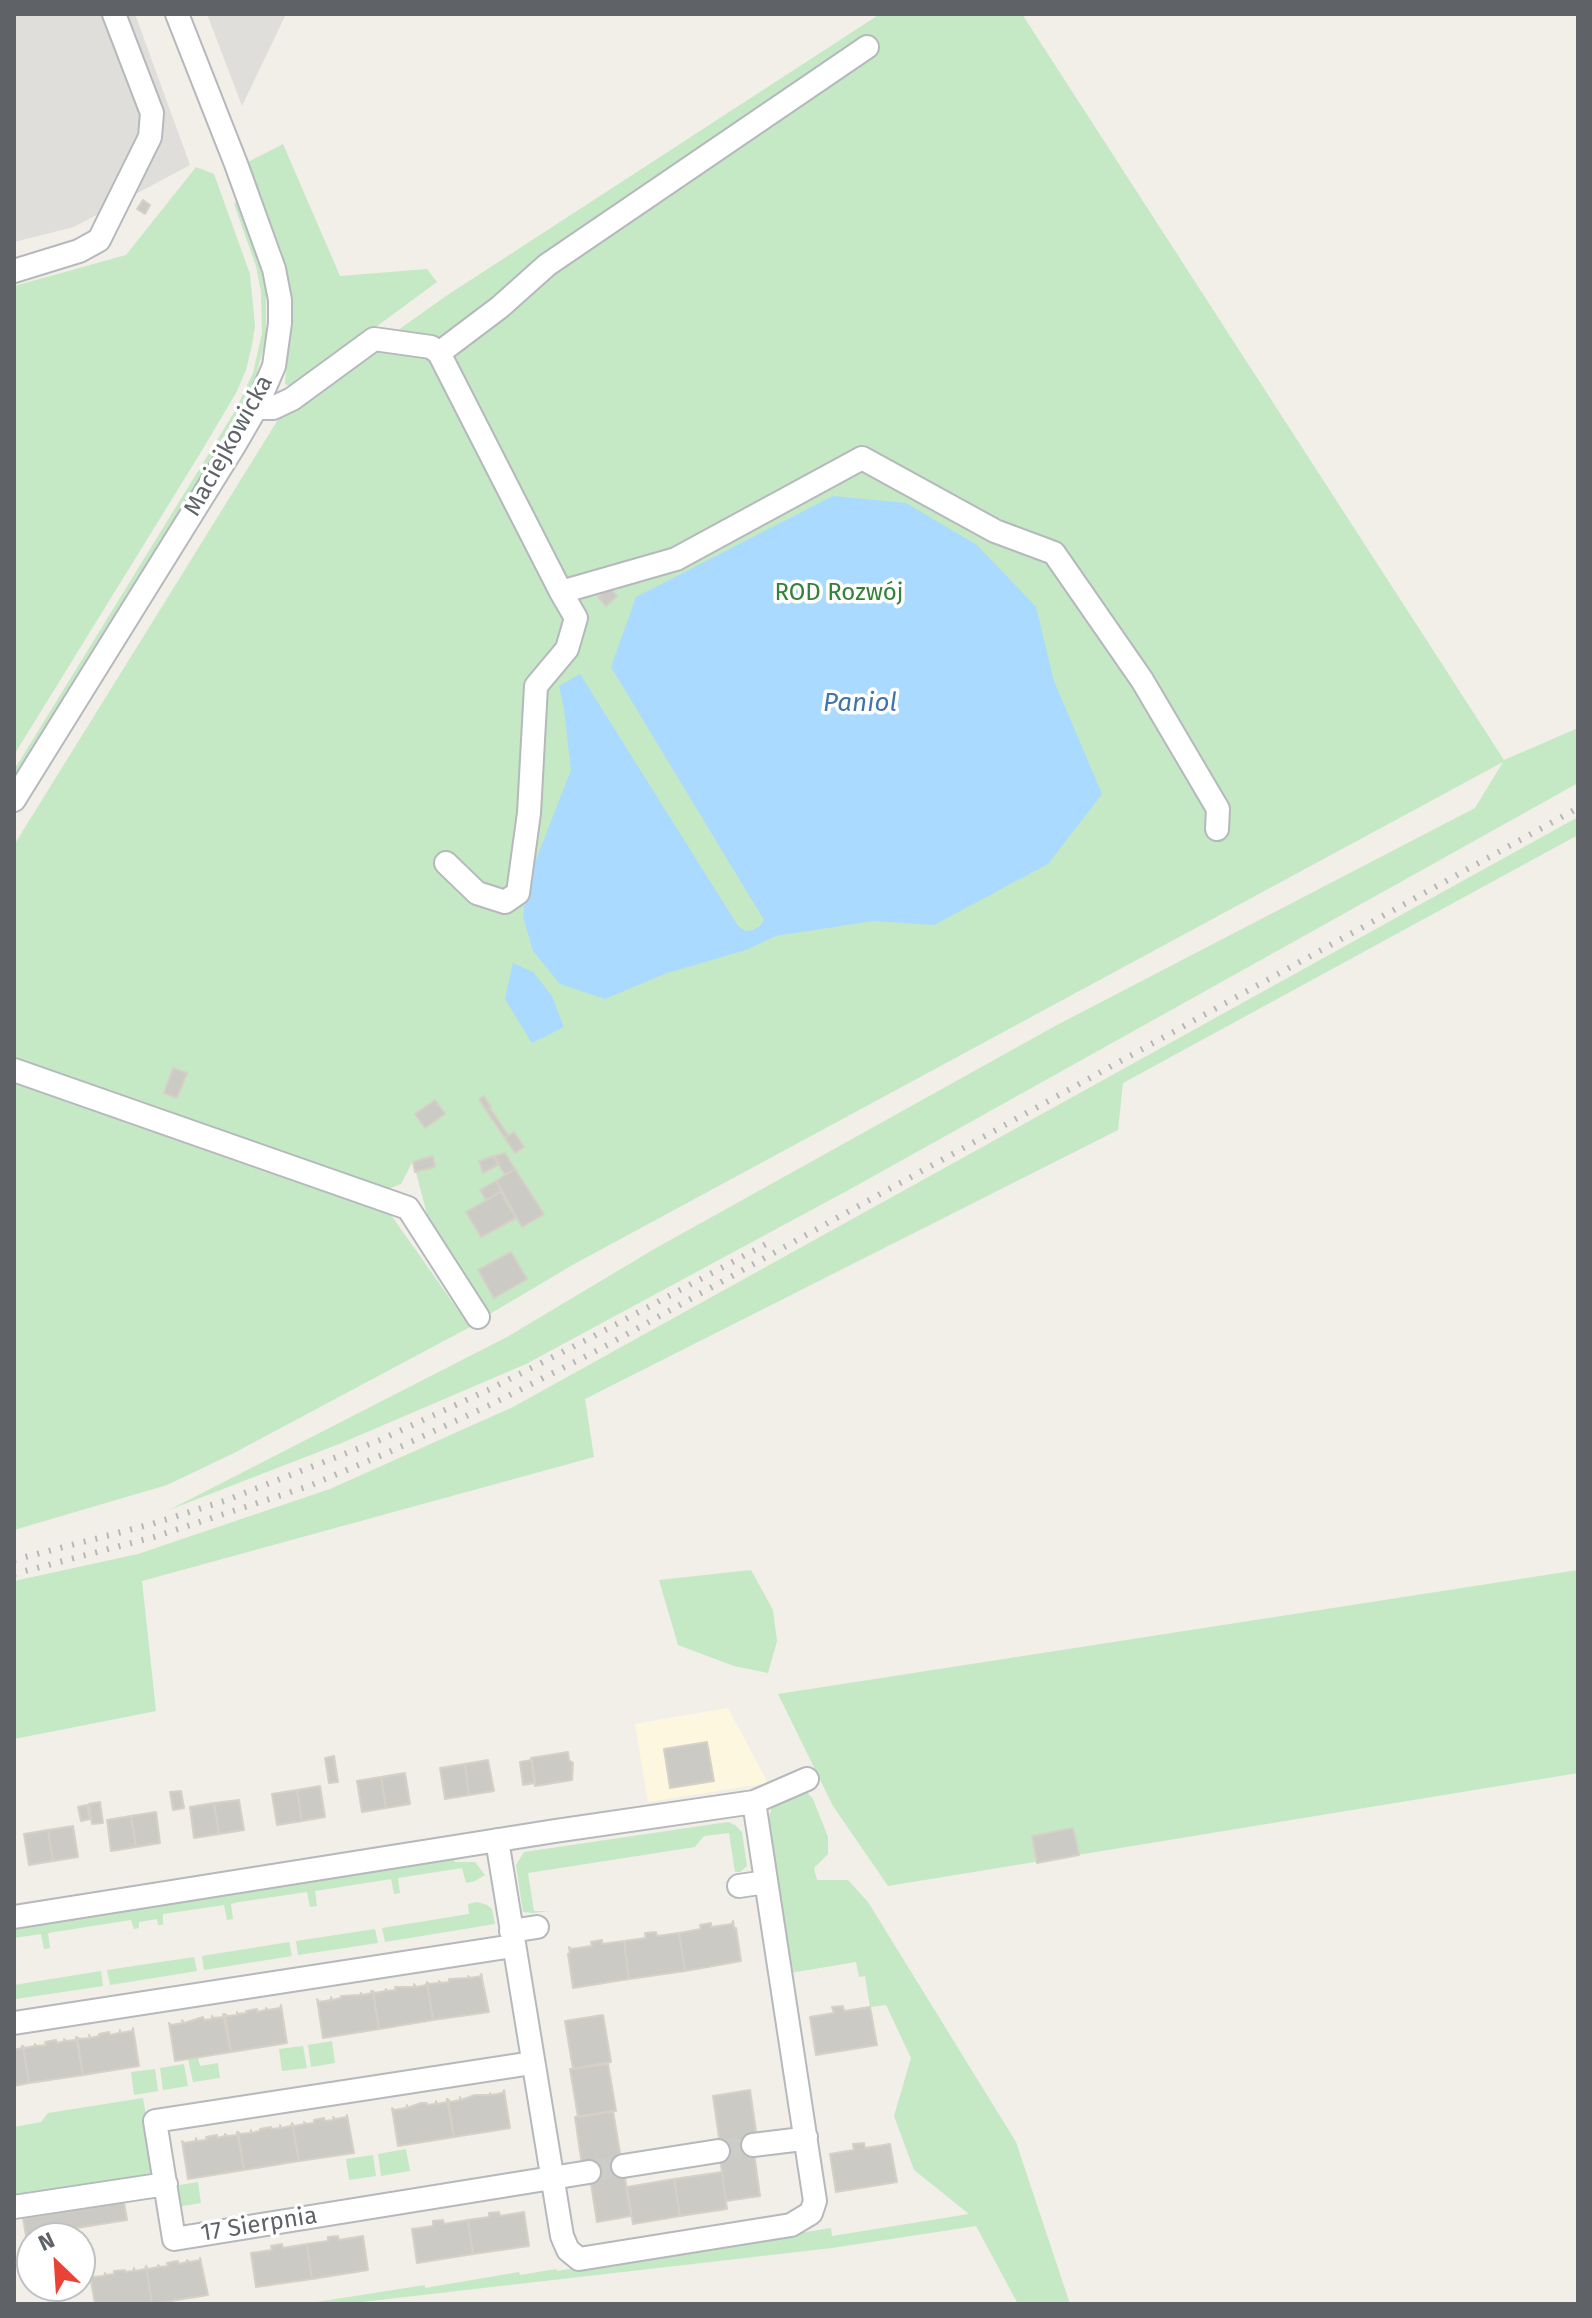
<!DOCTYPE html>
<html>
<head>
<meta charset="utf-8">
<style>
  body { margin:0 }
  #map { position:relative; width:1592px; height:2318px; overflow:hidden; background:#f1efe8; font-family:"Fira Sans",sans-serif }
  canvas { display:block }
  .frame { position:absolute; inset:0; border:16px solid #5f6368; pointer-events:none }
  .north { position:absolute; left:16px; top:2222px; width:80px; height:80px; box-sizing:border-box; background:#fff; border:2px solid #bfc1c3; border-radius:50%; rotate:335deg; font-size:22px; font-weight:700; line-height:32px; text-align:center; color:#5f6368 }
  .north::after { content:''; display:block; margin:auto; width:28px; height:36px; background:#ea4335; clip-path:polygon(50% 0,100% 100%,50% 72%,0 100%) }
</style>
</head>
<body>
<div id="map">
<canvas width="1592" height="2318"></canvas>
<div class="frame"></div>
<div class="north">N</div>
</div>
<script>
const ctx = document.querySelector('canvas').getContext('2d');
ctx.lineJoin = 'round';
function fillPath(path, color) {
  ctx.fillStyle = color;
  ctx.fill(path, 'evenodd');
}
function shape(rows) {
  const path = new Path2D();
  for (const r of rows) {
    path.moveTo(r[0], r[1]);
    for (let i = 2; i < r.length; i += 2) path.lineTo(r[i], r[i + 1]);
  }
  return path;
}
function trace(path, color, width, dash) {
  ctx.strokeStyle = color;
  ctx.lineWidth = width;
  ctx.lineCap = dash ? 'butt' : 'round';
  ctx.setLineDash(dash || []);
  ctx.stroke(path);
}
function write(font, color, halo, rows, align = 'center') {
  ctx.font = font + ' "Fira Sans",sans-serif';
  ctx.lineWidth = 7;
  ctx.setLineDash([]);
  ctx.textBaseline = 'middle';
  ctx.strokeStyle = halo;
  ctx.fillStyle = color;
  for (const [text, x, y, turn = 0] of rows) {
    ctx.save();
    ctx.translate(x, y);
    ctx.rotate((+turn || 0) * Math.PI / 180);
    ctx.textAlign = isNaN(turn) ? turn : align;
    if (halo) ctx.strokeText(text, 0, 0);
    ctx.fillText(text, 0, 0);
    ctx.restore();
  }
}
const commercial = shape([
  [728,1708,768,1783,648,1802,635,1724]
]);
const industrial = shape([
  [14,14,135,14,190,165,74,227,14,242],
  [207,14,286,14,242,106]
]);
const green = shape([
  [880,14,1022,14,1504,760,1578,728,1578,783,854,1187,526,1364,339,1444,169,1510,507,1337,656,1248,1057,1025,1475,808,1503,762,576,1263,488,1315,428,1218,413,1161,401,1184,380,1192,14,1064,14,845,284,410,396,334,401,328,446,296],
  [283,144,340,276,427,269,437,282,293,388,285,384,292,295,283,255,248,162],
  [196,167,214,174,250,274,255,326,252,345,246,370,236,393,201,452,14,755,14,286,126,255],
  [237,201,257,253,266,291,266,338,253,387,206,469,14,779,14,770,235,411,253,373,262,333,261,292,256,266,234,204],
  [1578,817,1578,835,1123,1083,1118,1130,585,1399,594,1457,142,1581,156,1711,14,1739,14,1581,138,1554,330,1489,513,1407],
  [14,1079,391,1215,470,1327,232,1454,167,1485,14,1530],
  [751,1570,773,1610,777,1641,768,1673,734,1666,678,1645,659,1580],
  [1578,1570,1578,1773,888,1886,833,1806,778,1694],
  [798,1790,807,1792,813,1799,828,1837,828,1854,814,1868,817,1880,848,1880,868,1902,1016,2142,1070,2304,1018,2304,976,2226,832,2248,344,2304,304,2304,425,2285,425,2288,519,2272,520,2275,556,2269,557,2271,831,2228,832,2236,969,2214,914,2170,894,2116,911,2058,886,2005,870,2007,865,1976,859,1977,856,1962,790,1973,768,1821,771,1810,777,1801],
  [728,1822,735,1825,742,1832,747,1866,740,1872,735,1872,729,1833,704,1836,695,1847,528,1873,534,1911,549,1911,533,1913,523,1912,516,1865,524,1852],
  [454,1857,455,1862,475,1862,485,1875,475,1881,466,1883,462,1868,398,1878,400,1893,394,1894,391,1879,315,1891,317,1906,310,1907,307,1892,239,1902,231,1904,233,1919,227,1920,224,1905,163,1914,163,1925,158,1925,157,1919,139,1922,139,1928,134,1929,131,1920,48,1933,50,1948,44,1949,41,1934,14,1938,14,1926],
  [477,1902,487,1905,492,1909,495,1924,385,1942,382,1928,469,1914,468,1904],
  [375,1929,378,1943,298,1955,296,1941],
  [289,1942,292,1956,204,1970,202,1956],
  [194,1957,197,1971,110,1985,107,1970],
  [101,1971,103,1986,16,1999,14,1985],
  [332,2041,335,2063,311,2067,308,2045],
  [303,2046,307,2068,282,2071,279,2049],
  [198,2057,200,2066,218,2063,220,2078,193,2082,188,2059],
  [184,2064,188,2086,163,2090,160,2068],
  [155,2069,158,2091,134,2095,131,2072],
  [143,2098,155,2170,150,2178,14,2199,14,2127,41,2122,48,2113],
  [406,2149,410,2171,381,2176,378,2154],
  [373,2155,376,2176,349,2180,346,2159],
  [198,2182,201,2203,177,2207,174,2186]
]);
const water = shape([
  [833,496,906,503,977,545,1036,607,1054,681,1102,794,1048,864,934,925,873,921,776,936,746,950,667,973,605,999,560,984,533,951,523,917,527,883,571,770,564,709,559,686,580,674,738,926,745,931,753,930,760,926,764,920,611,667,636,597],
  [513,963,533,972,552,996,564,1027,532,1043,505,999]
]);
const building = shape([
  [143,200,150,205,145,214,137,209,143,200],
  [609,587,617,596,606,606,598,597,609,587],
  [173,1068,187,1073,177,1098,164,1093,173,1068],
  [484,1096,491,1107,486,1110,479,1099,484,1096],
  [435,1100,445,1114,425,1128,415,1114,435,1100],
  [490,1108,508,1135,505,1138,486,1110,490,1108],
  [514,1132,524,1147,515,1153,505,1138,514,1132],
  [505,1153,515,1169,505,1175,494,1156,505,1153],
  [433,1156,435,1167,415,1172,413,1162,433,1156],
  [494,1156,498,1165,483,1173,479,1161,494,1156],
  [515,1169,544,1214,522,1227,496,1181,515,1169],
  [496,1181,502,1191,486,1200,480,1190,496,1181],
  [501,1192,516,1218,481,1237,466,1212,501,1192],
  [511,1252,527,1279,494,1298,478,1270,511,1252],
  [707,1742,714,1781,670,1788,664,1749,707,1742],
  [568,1752,569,1760,573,1763,572,1780,535,1786,531,1758,568,1752],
  [334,1756,338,1782,329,1783,325,1758,334,1756],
  [488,1760,494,1791,469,1795,465,1764,488,1760],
  [532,1760,535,1783,523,1785,520,1762,532,1760],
  [465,1764,469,1795,445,1799,440,1768,465,1764],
  [405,1773,410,1804,386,1808,381,1777,405,1773],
  [381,1777,386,1808,362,1812,357,1781,381,1777],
  [320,1786,325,1817,302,1821,297,1790,320,1786],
  [297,1790,302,1821,277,1825,272,1794,297,1790],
  [181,1791,184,1808,173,1810,170,1792,181,1791],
  [239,1800,244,1830,219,1834,214,1803,239,1800],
  [100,1802,103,1823,92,1824,89,1804,100,1802],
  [214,1803,219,1834,194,1838,190,1807,214,1803],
  [87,1805,90,1819,81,1821,78,1807,87,1805],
  [156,1812,160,1843,136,1847,131,1816,156,1812],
  [131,1816,136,1847,111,1851,107,1820,131,1816],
  [73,1826,78,1857,53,1861,48,1830,73,1826],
  [1073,1828,1079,1855,1037,1863,1032,1836,1073,1828],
  [48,1830,53,1861,29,1865,24,1834,48,1830],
  [733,1921,734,1928,736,1928,741,1961,685,1971,679,1933,701,1929,700,1925,711,1923,711,1927,732,1924,733,1921],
  [656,1932,657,1936,679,1933,685,1971,629,1979,624,1941,646,1938,645,1933,656,1932],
  [602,1940,602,1944,624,1941,629,1979,573,1988,568,1954,570,1953,569,1947,571,1949,592,1946,591,1942,602,1940],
  [481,1974,489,2012,433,2020,427,1982,429,1984,439,1983,439,1981,441,1983,449,1982,449,1979,469,1978,468,1976,470,1978,482,1976,481,1974],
  [427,1982,433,2020,379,2029,373,1991,375,1993,385,1991,386,1989,386,1991,396,1990,395,1987,414,1987,414,1984,416,1987,426,1985,427,1982],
  [371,1991,373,1991,379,2029,323,2038,317,1999,319,2002,331,2000,331,1997,332,2000,341,1998,341,1996,360,1995,361,1993,362,1995,372,1993,371,1991],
  [281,2005,287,2043,231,2052,225,2014,227,2016,237,2015,237,2012,238,2014,247,2013,246,2011,257,2009,257,2012,266,2010,266,2008,268,2010,280,2008,281,2005],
  [843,2006,844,2011,870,2007,877,2045,816,2055,810,2017,834,2013,832,2007,843,2006],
  [223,2014,231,2052,175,2061,169,2023,171,2025,183,2023,182,2020,184,2023,203,2017,204,2020,212,2019,212,2016,213,2018,224,2017,223,2014],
  [603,2015,611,2062,573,2069,565,2021,603,2015],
  [133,2028,139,2066,83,2075,77,2037,79,2039,90,2038,89,2035,91,2038,99,2036,99,2034,109,2032,110,2035,119,2033,120,2030,120,2033,132,2031,133,2028],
  [76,2037,83,2075,29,2083,23,2046,25,2048,35,2046,35,2044,36,2046,46,2045,45,2042,56,2040,57,2043,65,2041,64,2039,66,2041,76,2040,76,2037],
  [22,2046,23,2046,29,2083,14,2086,14,2050,22,2048,22,2046],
  [608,2064,616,2111,578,2117,570,2069,608,2064],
  [504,2090,510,2128,454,2137,448,2099,450,2102,460,2100,460,2097,461,2100,475,2095,490,2095,490,2093,491,2095,503,2093,504,2090],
  [750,2090,757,2138,720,2144,713,2096,750,2090],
  [447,2099,454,2137,398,2146,392,2108,394,2110,406,2108,407,2105,407,2108,421,2103,427,2103,427,2105,435,2104,436,2101,437,2104,447,2102,447,2099],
  [613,2111,621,2159,582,2165,575,2117,613,2111],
  [347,2115,354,2153,299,2161,292,2123,294,2126,305,2124,304,2122,306,2124,314,2123,314,2120,324,2118,325,2121,334,2120,333,2117,335,2119,347,2117,347,2115],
  [292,2123,299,2161,244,2170,238,2132,240,2134,250,2133,251,2130,251,2133,260,2131,260,2129,271,2127,271,2129,280,2128,280,2125,281,2128,291,2126,292,2123],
  [237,2132,244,2170,188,2179,182,2141,184,2143,196,2141,196,2138,197,2141,207,2140,206,2137,217,2135,217,2138,225,2136,225,2134,227,2136,237,2135,237,2132],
  [752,2139,760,2196,726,2201,718,2144,752,2139],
  [864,2143,865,2148,890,2144,897,2182,836,2192,830,2154,854,2150,853,2144,864,2143],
  [622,2159,631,2216,597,2222,588,2165,622,2159],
  [722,2172,727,2209,680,2216,674,2179,722,2172],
  [674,2179,680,2216,633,2224,627,2187,674,2179],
  [124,2202,127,2220,26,2236,23,2218,124,2202],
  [499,2212,500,2216,524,2212,529,2246,473,2254,468,2220,489,2217,489,2213,499,2212],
  [443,2220,444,2224,468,2220,473,2254,417,2263,412,2229,433,2226,433,2221,443,2220],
  [338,2236,339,2240,363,2236,368,2270,312,2279,307,2244,328,2241,328,2237,338,2236],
  [282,2244,283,2248,307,2244,312,2279,256,2287,251,2253,272,2250,271,2246,282,2244],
  [200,2258,208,2295,152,2304,146,2266,148,2269,158,2267,158,2265,160,2267,168,2266,167,2263,178,2261,178,2264,187,2262,187,2260,189,2262,201,2260,200,2258],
  [146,2266,152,2304,95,2304,90,2275,92,2277,104,2276,105,2273,105,2275,114,2274,114,2271,125,2270,125,2272,133,2271,134,2268,135,2271,145,2269,146,2266]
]);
const minorTunnel = shape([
  [718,2151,753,2145],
  [589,2172,623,2166]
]);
const minor = shape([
  [14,271,79,251,99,240,150,137,152,113,114,14],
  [439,353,500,307,547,265,867,47],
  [256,408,273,408,292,399,374,339,431,347,439,353,561,592,676,559,862,458,995,531,1054,553,1142,680,1218,809,1217,829],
  [14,800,234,446,256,408,274,366,280,323,280,300,274,269,236,164,177,14],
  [446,863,477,893,505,902,518,893,529,813,536,686,567,649,576,618,561,592],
  [14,1070,408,1208,478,1317],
  [497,1840,562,2236,568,2250,579,2259,791,2225,811,2213,815,2201,754,1802],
  [739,1886,766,1882],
  [14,1917,555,1831,754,1802,807,1779],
  [511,1931,537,1927],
  [14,2023,513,1946],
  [532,2063,155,2121,174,2239,589,2172],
  [753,2145,794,2140,806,2137],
  [623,2166,718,2151],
  [14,2207,166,2184]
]);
const rail = shape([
  [14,1560,152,1524,224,1501,380,1440,488,1390,594,1336,766,1244],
  [14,1574,154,1537,309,1486,387,1453,494,1403,600,1349,1578,808]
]);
const streetNames = [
  ["Maciejkowicka",229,446,-61],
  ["17 Sierpnia",259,2225,-9]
];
const parkNames = [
  ["ROD Rozwój",839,593]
];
const waterNames = [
  ["Paniol",860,704]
];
fillPath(commercial, '#fef7e0');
fillPath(industrial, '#e0deda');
fillPath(green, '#c5e8c5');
fillPath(water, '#aadaff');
fillPath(building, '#cccac5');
trace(building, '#d6d1c6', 2);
trace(minorTunnel, '#ccccc8', 22, [22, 11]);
trace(minor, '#b5b8bc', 26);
trace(minor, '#fff', 22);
trace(rail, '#b6b7b8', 6, [2, 10]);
write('24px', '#5f6368', '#fff', streetNames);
write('24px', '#348238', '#fff', parkNames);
write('italic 26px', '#4174aa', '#fff', waterNames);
</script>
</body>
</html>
